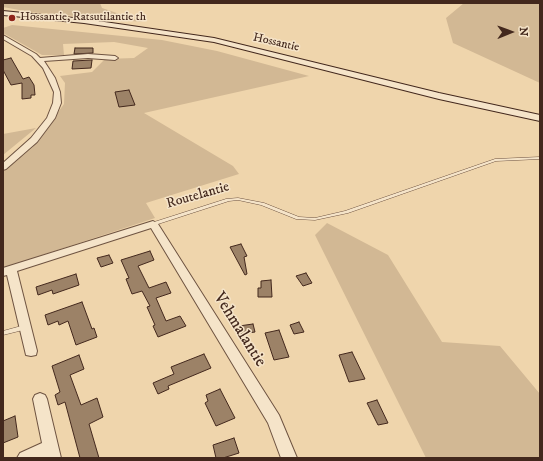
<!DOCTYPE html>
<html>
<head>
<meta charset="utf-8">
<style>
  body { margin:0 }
  #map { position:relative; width:543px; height:461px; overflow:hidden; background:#efd5ac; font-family:"IM FELL DW Pica",serif }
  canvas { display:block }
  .frame { position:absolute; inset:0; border:4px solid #43281d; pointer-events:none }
  .north { position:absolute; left:491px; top:12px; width:40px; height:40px; -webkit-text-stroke:3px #f5e4c9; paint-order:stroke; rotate:89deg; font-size:11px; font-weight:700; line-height:16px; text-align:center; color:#43281d }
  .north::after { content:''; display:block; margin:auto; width:14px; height:18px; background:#43281d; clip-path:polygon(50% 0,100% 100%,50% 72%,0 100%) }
</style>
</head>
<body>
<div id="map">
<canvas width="543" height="461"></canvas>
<div class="frame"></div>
<div class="north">N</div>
</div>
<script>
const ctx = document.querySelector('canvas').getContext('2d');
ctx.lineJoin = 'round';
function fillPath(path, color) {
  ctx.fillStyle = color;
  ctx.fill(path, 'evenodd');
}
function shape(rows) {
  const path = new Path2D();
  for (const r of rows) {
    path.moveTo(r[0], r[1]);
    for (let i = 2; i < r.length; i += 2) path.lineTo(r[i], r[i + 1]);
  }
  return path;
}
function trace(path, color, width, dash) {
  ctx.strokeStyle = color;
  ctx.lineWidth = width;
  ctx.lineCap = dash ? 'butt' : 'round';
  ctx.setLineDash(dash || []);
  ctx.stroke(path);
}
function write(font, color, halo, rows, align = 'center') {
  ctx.font = font + ' "IM FELL DW Pica",serif';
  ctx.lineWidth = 3;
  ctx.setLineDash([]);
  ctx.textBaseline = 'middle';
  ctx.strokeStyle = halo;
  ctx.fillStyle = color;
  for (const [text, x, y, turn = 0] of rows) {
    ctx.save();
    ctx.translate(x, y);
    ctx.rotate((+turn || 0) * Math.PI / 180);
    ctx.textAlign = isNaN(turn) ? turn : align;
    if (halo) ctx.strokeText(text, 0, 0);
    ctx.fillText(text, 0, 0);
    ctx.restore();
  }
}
const green = shape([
  [3,3,100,3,102,8,143,22,30,12,3,7],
  [464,3,540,3,540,83,453,43,446,18],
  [12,25,162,40,217,51,309,76,144,113,233,166,239,174,146,203,155,218,3,268,3,172,32,148,64,104,65,83,60,76,92,72,105,59,134,58,148,48,114,42,63,44,64,55,42,55,3,33,3,28],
  [36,128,3,155,3,134],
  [327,223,388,255,442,342,500,346,540,394,540,458,426,458,315,235]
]);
const building = shape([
  [75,48,93,48,93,53,74,54,75,48],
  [11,58,23,79,29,77,34,85,35,95,31,95,31,98,22,99,22,83,11,85,3,70,3,60,11,58],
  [92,60,91,68,72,69,73,61,92,60],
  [129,90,135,105,119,107,115,92,129,90],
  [241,244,247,256,244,257,247,274,245,275,230,247,241,244],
  [150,251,154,260,138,266,149,288,166,282,171,293,156,298,166,321,180,316,186,326,158,337,153,326,155,325,147,307,150,306,142,291,132,294,126,279,129,278,121,260,150,251],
  [109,255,113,263,101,267,97,258,109,255],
  [306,273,312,283,303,286,296,276,306,273],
  [76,274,79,285,53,294,52,290,38,295,36,287,76,274],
  [271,280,272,297,258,297,258,288,261,288,261,281,271,280],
  [82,302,92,329,94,328,97,337,76,345,68,321,59,325,58,321,48,325,45,315,82,302],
  [299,322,304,332,294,334,290,325,299,322],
  [253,324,255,332,241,334,239,326,253,324],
  [279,330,289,357,274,360,265,333,279,330],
  [352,352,365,379,349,382,339,355,352,352],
  [204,354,211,368,168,386,169,389,158,394,153,383,174,374,171,367,204,354],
  [79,355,84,369,70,375,81,405,97,398,103,417,89,424,99,458,80,458,65,402,58,405,55,395,60,392,52,366,79,355],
  [220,389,235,418,216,426,205,403,208,401,206,395,220,389],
  [377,400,388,423,378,425,367,403,377,400],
  [15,416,18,437,3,443,3,421,15,416],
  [234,438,239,453,223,458,216,458,213,445,234,438]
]);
const service = shape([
  [540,157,540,159,496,161,348,213,315,220,296,219,261,205,238,200,229,201,155,225,153,226,151,224,151,223,226,199,238,198,264,203,299,217,315,218,345,211,495,159,540,157],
  [25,325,27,325,28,327,27,329,3,335,3,331,25,325]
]);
const minor = shape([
  [3,35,36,54,40,58,88,54,115,56,118,58,115,60,88,58,44,61,55,78,60,92,61,103,55,118,37,142,6,169,3,170,3,163,31,138,47,118,53,103,54,92,43,68,32,56,3,39,3,35],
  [153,221,158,224,279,415,297,458,281,458,268,423,151,228,17,271,37,351,36,355,31,356,26,355,7,275,3,276,3,268,153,221],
  [40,393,45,395,47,399,61,458,45,458,45,457,17,458,20,453,42,443,33,399,35,395,40,393]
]);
const secondary = shape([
  [3,11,84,19,214,38,439,93,540,115,540,121,439,99,214,42,84,23,3,15,3,11]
]);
const markers = [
  [12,18,4,"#8f2418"]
];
const farPoinames = [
  ["Hossantie, Ratsutilantie th",20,18]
];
const farStreetnames = [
  ["Hossantie",276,43,13]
];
const streetNames = [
  ["Routelantie",198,196,-16]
];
const nearStreetnames = [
  ["Vehmalantie",239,330,58]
];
fillPath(green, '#d2b894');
fillPath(building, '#9c8267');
trace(building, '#43281d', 1);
trace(service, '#6e5341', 1);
trace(minor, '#6e5341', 2);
trace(secondary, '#43281d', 2);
fillPath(service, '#f5e4c9');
fillPath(minor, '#f5e4c9');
fillPath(secondary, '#f5e4c9');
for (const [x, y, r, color] of markers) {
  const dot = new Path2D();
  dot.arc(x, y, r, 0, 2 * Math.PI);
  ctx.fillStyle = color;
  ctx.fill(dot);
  trace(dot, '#f5e4c9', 1.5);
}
write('12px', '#43281d', '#f5e4c9', farPoinames, 'left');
write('12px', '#43281d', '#f5e4c9', farStreetnames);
write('14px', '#43281d', '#f5e4c9', streetNames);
write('17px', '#43281d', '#f5e4c9', nearStreetnames);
</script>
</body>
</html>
